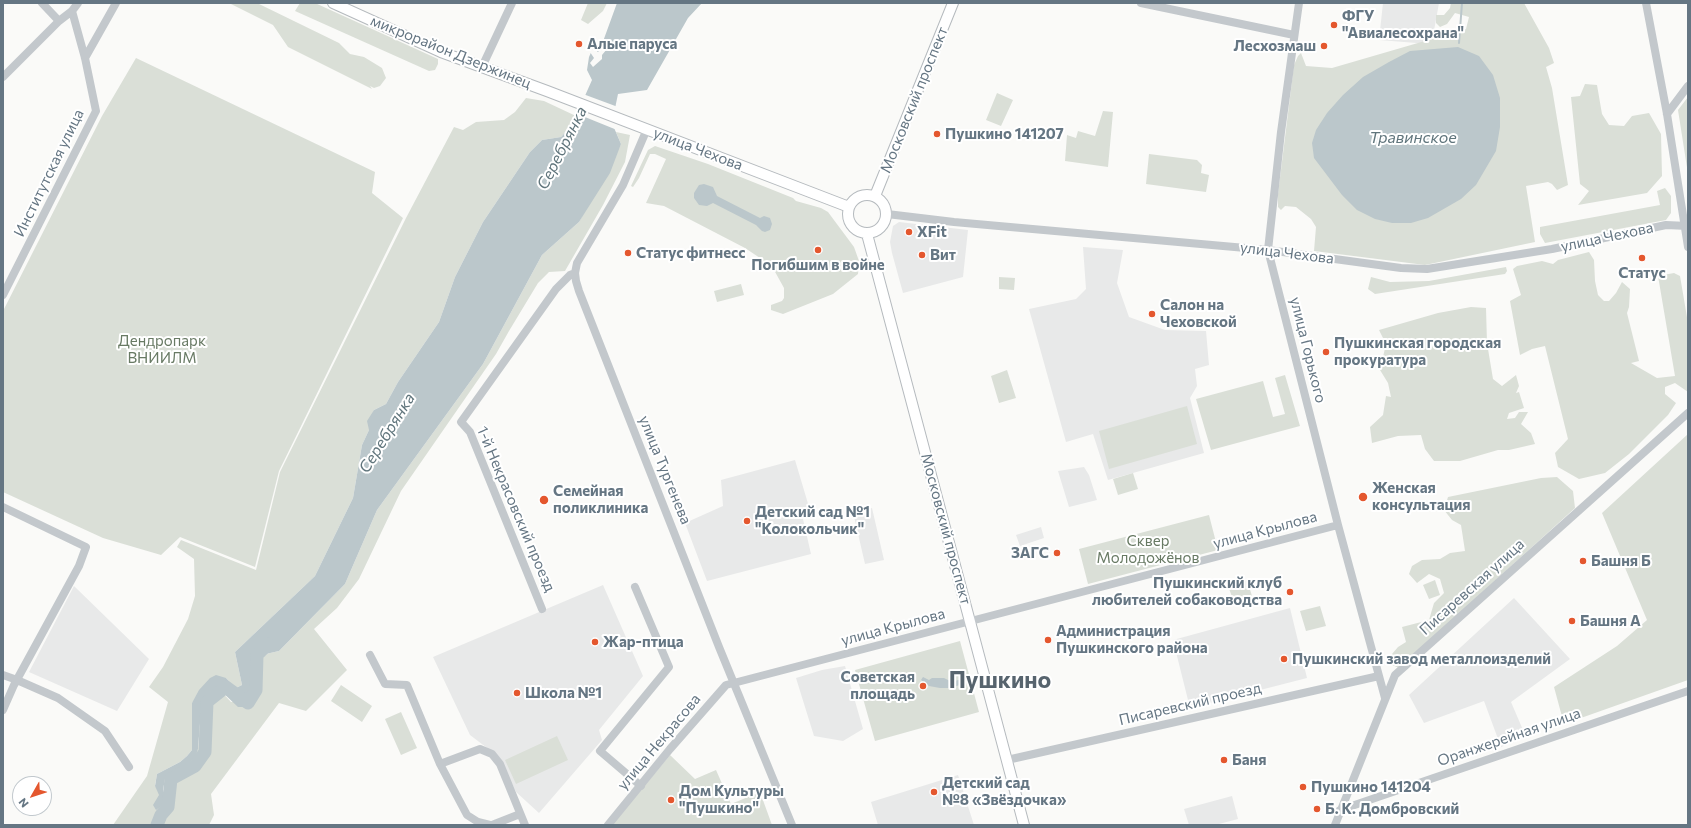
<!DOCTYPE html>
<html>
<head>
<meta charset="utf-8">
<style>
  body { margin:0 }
  #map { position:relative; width:1691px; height:828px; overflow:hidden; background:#fafaf8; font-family:Commissioner,sans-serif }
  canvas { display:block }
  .frame { position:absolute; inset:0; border:4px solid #657683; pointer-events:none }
  .north { position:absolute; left:12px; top:776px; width:40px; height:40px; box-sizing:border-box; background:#fff; border:1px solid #c1c8cd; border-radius:50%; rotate:231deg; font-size:11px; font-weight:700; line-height:16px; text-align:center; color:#657683 }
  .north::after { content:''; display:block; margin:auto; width:14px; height:18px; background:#e4572e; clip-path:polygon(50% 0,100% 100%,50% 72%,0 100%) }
</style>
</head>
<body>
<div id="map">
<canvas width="1691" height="828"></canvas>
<div class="frame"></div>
<div class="north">N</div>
</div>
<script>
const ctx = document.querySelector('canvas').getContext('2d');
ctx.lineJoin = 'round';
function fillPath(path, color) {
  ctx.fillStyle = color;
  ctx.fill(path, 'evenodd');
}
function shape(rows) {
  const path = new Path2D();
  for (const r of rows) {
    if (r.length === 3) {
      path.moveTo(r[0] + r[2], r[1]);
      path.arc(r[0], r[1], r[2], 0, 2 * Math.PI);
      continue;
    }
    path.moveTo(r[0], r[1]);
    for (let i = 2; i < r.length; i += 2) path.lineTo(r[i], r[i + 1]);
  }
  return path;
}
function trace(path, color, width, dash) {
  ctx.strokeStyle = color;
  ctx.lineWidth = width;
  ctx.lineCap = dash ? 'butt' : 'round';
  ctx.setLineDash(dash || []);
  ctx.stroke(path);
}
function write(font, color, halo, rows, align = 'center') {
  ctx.font = font + ' Commissioner,sans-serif';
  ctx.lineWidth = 4;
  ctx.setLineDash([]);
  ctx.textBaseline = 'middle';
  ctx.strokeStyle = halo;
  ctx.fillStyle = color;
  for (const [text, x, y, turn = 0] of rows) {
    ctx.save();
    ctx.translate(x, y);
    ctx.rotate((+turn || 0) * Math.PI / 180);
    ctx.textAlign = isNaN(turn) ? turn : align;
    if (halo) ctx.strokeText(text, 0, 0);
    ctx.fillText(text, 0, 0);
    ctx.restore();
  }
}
const built = shape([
  [1383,3,1439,3,1433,36,1429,44,1379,40],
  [899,222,968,230,963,277,903,293,892,253,890,242,893,226],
  [1083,247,1123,250,1117,283,1129,317,1165,330,1206,331,1209,365,1195,369,1197,386,1190,398,1204,453,1108,480,1093,434,1066,442,1029,309,1076,299,1086,289],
  [795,460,812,517,803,519,811,554,707,581,685,523,723,506,721,480],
  [1084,467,1089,475,1097,500,1069,507,1058,471],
  [872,508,884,560,865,564,853,512],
  [1041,527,1044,538,1020,546,1016,535],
  [603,585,643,676,599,730,602,740,539,813,516,792,499,757,470,735,433,657],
  [74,586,149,659,117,711,29,672],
  [1514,598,1570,659,1511,702,1526,737,1501,747,1484,701,1424,723,1409,695],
  [1290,608,1307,678,1190,708,1173,640],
  [845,666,863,729,843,741,814,736,796,678,822,670],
  [958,775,974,825,878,825,871,802],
  [1232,796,1238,819,1215,825,1189,825,1184,809]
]);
const green = shape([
  [229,3,257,3,339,43,350,54,364,57,382,68,386,78,380,86,374,88,370,86,372,89,288,47,273,25],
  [300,3,315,3,438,59,438,64,435,70,429,71,295,11],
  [588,3,607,3,603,11,588,24,581,20],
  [1451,3,1524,3,1549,48,1554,63,1546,67,1552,88,1568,185,1557,190,1552,184,1548,182,1526,186,1535,242,1425,265,1314,251,1316,227,1311,219,1296,207,1285,206,1281,210,1278,207,1278,194,1294,65,1298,56,1301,53,1306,66,1332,68,1466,29,1469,17,1455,13,1447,24,1440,27,1436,23,1436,15,1444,15,1450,8],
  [136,58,375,172,372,193,403,218,279,471,255,567,180,537,161,555,103,538,3,492,3,311,102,116],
  [1585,84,1597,85,1602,114,1609,125,1624,126,1632,116,1649,113,1661,134,1662,176,1647,193,1578,205,1589,191,1580,184,1571,97,1580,96],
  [997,93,1013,100,1001,126,986,120],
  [1688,97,1688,174,1678,110],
  [526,98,544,101,576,116,572,125,561,137,542,140,530,152,483,222,455,277,439,322,398,382,386,404,374,410,369,430,362,445,353,498,315,576,235,652,242,685,236,688,226,678,192,703,192,750,187,756,180,762,157,774,155,785,164,803,165,779,168,775,187,766,198,749,201,710,211,690,220,690,231,702,253,698,252,663,257,656,279,651,345,584,377,510,483,364,542,255,579,222,621,144,616,132,630,135,625,162,603,205,565,271,549,272,538,283,509,331,496,354,401,491,359,579,337,608,314,629,347,670,306,711,279,703,211,794,214,815,209,825,113,825,147,776,168,702,149,687,163,667,188,619,195,596,194,559,177,547,181,540,256,570,280,472,406,218,454,127,463,130,476,122,504,120,515,112],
  [1103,111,1113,112,1108,167,1065,161,1067,135,1076,138,1078,131,1095,136],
  [655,146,708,164,793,198,796,201,821,208,828,212,854,247,859,261,858,274,833,294,783,314,771,310,771,305,782,301,784,298,784,288,774,270,760,258,745,248,664,206,646,203,666,159,655,154,650,154,639,178,633,187,631,186,648,150],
  [1149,154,1197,160,1202,165,1201,173,1209,175,1206,192,1146,184],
  [1665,188,1671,196,1671,213,1666,220,1545,243,1540,234,1540,227,1660,205,1657,191],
  [1589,252,1594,260,1595,281,1598,295,1604,301,1609,301,1616,293,1622,282,1630,289,1629,307,1627,313,1639,361,1631,363,1657,378,1675,376,1658,276,1674,273,1680,276,1688,323,1688,392,1675,383,1665,387,1665,394,1676,403,1668,415,1629,454,1605,473,1579,479,1558,467,1555,453,1568,439,1545,346,1532,349,1520,355,1510,301,1521,295,1513,269,1517,266,1542,261,1553,264,1558,260],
  [1506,267,1507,271,1505,274,1375,294,1368,289,1371,277,1390,282,1429,281],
  [999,277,1015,278,1014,290,999,289],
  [741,284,744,295,717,302,714,291],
  [1471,307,1486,308,1487,343,1493,379,1502,386,1516,375,1519,386,1516,393,1519,392,1524,408,1509,413,1507,419,1515,418,1519,412,1528,412,1521,424,1531,433,1535,444,1509,450,1498,450,1460,461,1434,461,1425,449,1421,435,1398,436,1372,443,1370,427,1383,415,1386,396,1391,397,1388,383,1380,370,1386,344,1379,330,1438,313],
  [1007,370,1016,398,999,403,991,376],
  [1285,375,1300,426,1211,450,1196,399,1263,381,1273,417,1285,414,1275,378],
  [1187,406,1197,444,1109,469,1099,431],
  [1688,434,1688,680,1564,724,1554,687,1617,646,1647,620,1602,513],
  [1133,473,1138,489,1118,495,1113,479],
  [1557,477,1573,491,1575,508,1399,668,1392,665,1392,654,1398,647,1406,642,1402,627,1429,620,1434,603,1444,593,1440,579,1429,574,1417,583,1409,574,1412,566,1422,560,1440,559,1450,553,1465,551,1461,525,1452,520,1444,510,1448,497,1541,478],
  [1209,515,1218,550,1088,584,1079,549],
  [1247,580,1252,596,1234,602,1228,586],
  [1435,580,1440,595,1429,599,1423,585],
  [1320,606,1326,626,1306,631,1300,611],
  [960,641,979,712,875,741,855,670],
  [341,685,372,706,362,722,331,701],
  [401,712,417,748,401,755,385,719],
  [557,736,568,760,516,784,505,760],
  [670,755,695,779,716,770,731,804,760,792,772,825,612,825]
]);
const water = shape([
  [617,3,702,3,688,18,647,90,618,94,612,123,621,144,610,173,579,222,542,255,483,364,377,510,345,584,279,651,257,656,252,663,253,698,247,707,238,707,220,690,211,691,201,710,198,749,196,755,187,766,168,775,165,779,163,790,165,803,156,810,153,805,159,795,155,786,157,774,180,762,187,756,192,750,192,703,199,690,210,678,216,675,226,678,236,688,242,685,235,652,315,576,353,498,362,445,369,430,367,421,374,410,386,404,398,382,439,322,455,277,483,222,530,152,542,140,561,137,572,125,592,80,587,70,589,57,593,48,601,47],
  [1458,47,1479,56,1493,75,1500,98,1500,127,1496,151,1476,185,1461,199,1428,218,1411,223,1392,223,1375,219,1357,210,1342,195,1314,158,1312,143,1316,130,1327,113,1343,95,1363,77,1389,62,1410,51],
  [704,184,713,187,717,196,760,218,764,216,770,218,772,224,770,230,765,232,762,231,756,225,713,203,707,206,699,205,694,198,694,193,699,185],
  [923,677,929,680,932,678,944,678,952,682,961,679,963,684,950,688,940,688,929,686,921,680]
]);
const pier = shape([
  [603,46,607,49,602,55,602,59,593,67,590,63,594,58,590,52,593,48,598,52],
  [583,94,618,107,614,123,617,130,575,113]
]);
const stream = shape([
  [1459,43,1462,3]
]);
const river = shape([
  [157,825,161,815,168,807,171,779,195,766,205,752,207,702,226,687,248,703,256,690,257,655,268,644]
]);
const minor = shape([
  [42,3,59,21],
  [1141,3,1294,35],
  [1299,3,1281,132,1268,250,1338,525,1385,698],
  [1646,3,1667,114,1688,247],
  [85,58,116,3],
  [482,67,512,3],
  [3,77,59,21,72,11,78,3],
  [1667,114,1688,86],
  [647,129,623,185,577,263,575,273,576,281,579,291,719,647,792,825],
  [887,214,954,222,1268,250,1401,268,1427,269,1552,249,1666,225,1688,226],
  [3,295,96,111,85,58,72,11],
  [3,507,86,547,79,566,14,685,3,710],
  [635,587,669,667,600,751,641,786],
  [542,609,470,432,461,422,556,289,570,275,575,273],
  [370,655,385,684,407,685,440,764,467,815,478,822,490,825],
  [3,675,17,680,58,698,105,731,129,767],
  [1007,760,1379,676],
  [440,764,480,749,492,754,500,764,525,825],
  [1340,810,1688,691],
  [492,825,520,814],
  [608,825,670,749,726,685,1338,525],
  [1335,825,1395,675,1688,413]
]);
const major = shape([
  [333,3,441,52,547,91,849,207],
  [867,214,19],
  [875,196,953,3],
  [867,234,1024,825]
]);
const markers = [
  [1334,25,4,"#e4572e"],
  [579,44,4,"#e4572e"],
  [1324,46,4,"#e4572e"],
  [937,134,4,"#e4572e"],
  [909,232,4,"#e4572e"],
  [818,250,4,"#e4572e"],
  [628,253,4,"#e4572e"],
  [922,255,4,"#e4572e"],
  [1642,258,4,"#e4572e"],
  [1152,314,4,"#e4572e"],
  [1326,352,4,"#e4572e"],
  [1363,497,5,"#e4572e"],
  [544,500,5,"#e4572e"],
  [747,521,4,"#e4572e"],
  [1057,553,4,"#e4572e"],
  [1583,561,4,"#e4572e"],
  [1290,592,4,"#e4572e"],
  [1572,621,4,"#e4572e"],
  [1048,640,4,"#e4572e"],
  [595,642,4,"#e4572e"],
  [1284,659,4,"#e4572e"],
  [923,686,4,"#e4572e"],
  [517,693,4,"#e4572e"],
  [1224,760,4,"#e4572e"],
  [1303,787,4,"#e4572e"],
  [934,792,4,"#e4572e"],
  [671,800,4,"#e4572e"],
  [1317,809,4,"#e4572e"]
];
const poiNames = [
  ["ФГУ",1342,16],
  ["\"Авиалесохрана\"",1342,33],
  ["Алые паруса",587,44],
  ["Лесхозмаш",1316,46,"right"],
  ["Пушкино 141207",945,134],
  ["XFit",917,232],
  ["Статус фитнесс",636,253],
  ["Вит",930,255],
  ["Погибшим в войне",818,265,"center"],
  ["Статус",1642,273,"center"],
  ["Салон на",1160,305],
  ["Чеховской",1160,322],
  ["Пушкинская городская",1334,343],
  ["прокуратура",1334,360],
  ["Женская",1372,488],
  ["консультация",1372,505],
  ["Семейная",553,491],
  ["поликлиника",553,508],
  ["Детский сад №1",755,512],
  ["\"Колокольчик\"",755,529],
  ["ЗАГС",1049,553,"right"],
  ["Башня Б",1591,561],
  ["Пушкинский клуб",1282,583,"right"],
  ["любителей собаководства",1282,600,"right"],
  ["Башня А",1580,621],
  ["Администрация",1056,631],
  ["Пушкинского района",1056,648],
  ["Жар-птица",603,642],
  ["Пушкинский завод металлоизделий",1292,659],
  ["Советская",915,677,"right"],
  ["площадь",915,694,"right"],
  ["Школа №1",525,693],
  ["Баня",1232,760],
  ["Детский сад",942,783],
  ["№8 «Звёздочка»",942,800],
  ["Пушкино 141204",1311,787],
  ["Дом Культуры",679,791],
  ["\"Пушкино\"",679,808],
  ["Б. К. Домбровский",1325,809]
];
const streetNames = [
  ["микрорайон Дзержинец",451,52,22],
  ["Московский проспект",914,100,-68],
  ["улица Чехова",698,149,21],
  ["Институтская улица",49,173,-64],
  ["улица Чехова",1607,237,-12],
  ["улица Чехова",1287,253,7],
  ["улица Горького",1308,350,76],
  ["улица Тургенева",665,470,68],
  ["1-й Некрасовский проезд",516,509,67],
  ["Московский проспект",946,529,75],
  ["улица Крылова",1265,530,-15],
  ["Писаревская улица",1472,587,-42],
  ["улица Крылова",893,627,-15],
  ["Писаревский проезд",1190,704,-13],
  ["Оранжерейная улица",1509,737,-19],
  ["улица Некрасова",659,742,-50]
];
const parkNames = [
  ["Дендропарк",162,341],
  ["ВНИИЛМ",162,358],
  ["Сквер",1148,541],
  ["Молодожёнов",1148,558]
];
const waterNames = [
  ["Травинское",1413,138],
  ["Серебрянка",562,148,-63],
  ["Серебрянка",387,433,-58]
];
const townNames = [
  ["Пушкино",1000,680]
];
fillPath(built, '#e8e9e9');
fillPath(green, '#dadfd7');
fillPath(water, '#bbc7cb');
fillPath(pier, '#fafaf8');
trace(stream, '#bbc7cb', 2);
trace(river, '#bbc7cb', 13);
trace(major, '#b5babe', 12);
trace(minor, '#c3c8cc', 8);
trace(major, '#fff', 10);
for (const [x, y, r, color] of markers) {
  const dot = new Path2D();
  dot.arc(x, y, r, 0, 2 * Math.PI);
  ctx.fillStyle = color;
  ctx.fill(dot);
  trace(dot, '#fff', 1.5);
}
write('bold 15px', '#657683', '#fff', poiNames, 'left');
write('15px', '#657683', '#fff', streetNames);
write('15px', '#687a64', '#fff', parkNames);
write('italic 16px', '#60757c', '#fff', waterNames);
write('bold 23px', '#57646e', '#fff', townNames);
</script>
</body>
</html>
